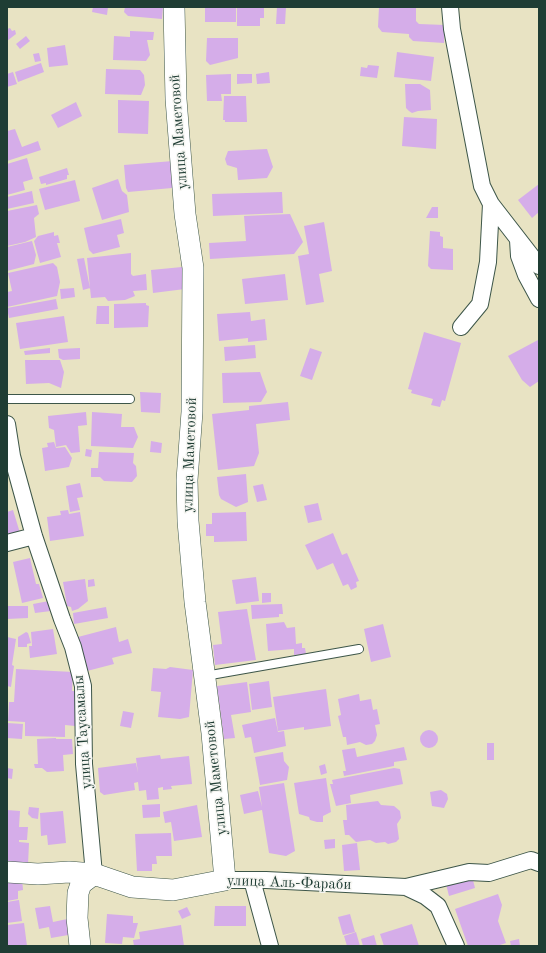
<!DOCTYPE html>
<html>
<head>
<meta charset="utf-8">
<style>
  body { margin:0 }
  #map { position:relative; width:546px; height:953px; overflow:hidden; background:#e8e3c3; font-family:"Old Standard TT",serif }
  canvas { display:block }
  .frame { position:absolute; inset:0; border:8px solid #1f3d34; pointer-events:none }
</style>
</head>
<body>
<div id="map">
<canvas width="546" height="953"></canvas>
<div class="frame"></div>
</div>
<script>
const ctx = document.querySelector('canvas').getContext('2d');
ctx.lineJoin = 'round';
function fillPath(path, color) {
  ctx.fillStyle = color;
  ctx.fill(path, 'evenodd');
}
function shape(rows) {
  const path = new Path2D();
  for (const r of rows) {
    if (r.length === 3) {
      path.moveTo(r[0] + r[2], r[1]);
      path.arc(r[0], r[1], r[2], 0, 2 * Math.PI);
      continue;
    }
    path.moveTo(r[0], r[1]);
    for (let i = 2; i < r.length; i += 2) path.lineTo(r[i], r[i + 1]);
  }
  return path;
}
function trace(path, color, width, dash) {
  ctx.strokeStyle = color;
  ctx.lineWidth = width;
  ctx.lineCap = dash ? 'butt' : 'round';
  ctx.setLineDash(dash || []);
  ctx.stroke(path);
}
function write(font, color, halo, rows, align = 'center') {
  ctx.font = font + ' "Old Standard TT",serif';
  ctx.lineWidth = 3;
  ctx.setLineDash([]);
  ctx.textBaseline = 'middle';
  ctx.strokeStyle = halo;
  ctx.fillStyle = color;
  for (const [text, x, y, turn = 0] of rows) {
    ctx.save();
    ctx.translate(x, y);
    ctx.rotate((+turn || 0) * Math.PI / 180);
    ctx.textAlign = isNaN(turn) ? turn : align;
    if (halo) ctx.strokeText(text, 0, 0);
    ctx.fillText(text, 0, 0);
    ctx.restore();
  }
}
const building = shape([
  [93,7,108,7,107,15,92,12],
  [125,7,163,7,162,19,128,16,124,12],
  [205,7,236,7,236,22,205,22],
  [237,7,264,7,264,18,260,18,260,26,237,26],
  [277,7,286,7,285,24,276,24],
  [379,7,416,7,416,21,419,24,445,25,444,43,413,41,409,37,409,34,382,32,378,27],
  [10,28,12,31,15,30,16,34,7,41,7,29],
  [130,31,154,32,153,40,147,40,150,55,146,61,113,60,114,36,130,37],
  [26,36,30,41,20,49,16,44],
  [207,38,238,38,238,58,210,65,206,61],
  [65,45,68,65,49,67,47,48],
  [397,52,434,57,431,81,394,77],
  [39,53,41,61,35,62,33,54],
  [41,63,44,72,18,82,15,72],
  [368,65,379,66,377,78,360,76,361,67,367,68],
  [106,69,140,70,144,75,145,85,141,95,105,94],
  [13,72,17,84,7,87,7,74],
  [269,72,270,83,257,84,256,74],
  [231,74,231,94,221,94,222,101,207,101,206,75],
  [237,74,252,74,252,83,237,84],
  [405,84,420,84,430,90,431,110,418,111,412,113,409,111,406,108],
  [224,96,246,96,247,122,225,122,225,120,223,120],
  [118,100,149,101,148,134,118,133],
  [76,102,82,116,58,128,51,115],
  [404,117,437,119,436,149,402,146],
  [15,129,22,147,38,141,41,150,7,161,7,131],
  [267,149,273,167,267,178,238,180,237,168,227,165,225,159,228,151],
  [27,158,33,179,23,182,25,190,7,195,7,164],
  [173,161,175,182,172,182,172,188,128,192,126,188,124,165],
  [67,168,69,175,67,175,67,179,46,185,46,183,41,184,39,177],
  [118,179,122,191,127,195,129,212,102,220,92,188],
  [75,180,80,201,45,210,39,189],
  [539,184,539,212,532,218,518,200],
  [32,191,34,203,7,209,7,197],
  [282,192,283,213,213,216,212,194],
  [37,205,39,214,34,218,36,237,25,242,7,246,7,211],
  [432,207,438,207,438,218,426,218],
  [290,214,303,242,294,254,210,259,209,243,246,241,244,216],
  [121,219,124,233,117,235,120,247,93,254,89,250,84,228],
  [324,222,332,271,319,274,324,302,306,305,298,256,309,254,304,226],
  [430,231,440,232,440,236,443,237,443,248,453,249,453,270,431,269,428,266],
  [54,232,54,236,58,235,60,243,57,243,61,257,40,263,34,241,38,236],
  [32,241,36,255,34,264,7,271,7,247],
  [131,253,131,274,133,276,146,274,147,290,133,291,135,296,125,300,108,301,105,297,91,298,87,258],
  [84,258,90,288,83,290,77,259],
  [53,263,57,267,60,282,57,296,7,307,7,292,12,291,8,273],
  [182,267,185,289,153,293,151,270],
  [285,274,288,300,245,304,242,279],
  [74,288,75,297,61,299,60,289],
  [56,299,58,309,9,318,7,308],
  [146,303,146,305,149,306,148,327,114,328,114,304],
  [97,306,109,306,109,324,96,324],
  [250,312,251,321,265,319,267,340,248,342,248,338,219,341,217,314],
  [64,316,68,342,20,349,16,323],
  [424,332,461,343,445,401,442,400,440,407,431,405,433,399,411,393,412,390,408,389],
  [538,340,539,381,530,387,522,380,508,356],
  [255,345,256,358,225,361,224,347],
  [50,348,50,353,25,355,24,351],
  [80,348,80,359,63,360,59,358,58,349],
  [310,348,322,352,312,380,300,376],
  [25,360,60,360,64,372,61,388,49,383,26,384],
  [260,372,267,392,261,402,223,403,222,373],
  [140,392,161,393,160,413,141,412],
  [288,402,290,420,256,424,259,453,254,466,218,470,212,414,249,410,249,406],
  [86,412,87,425,78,426,80,452,71,453,66,445,56,447,54,430,49,428,48,416],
  [92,412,122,414,121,427,134,427,138,437,133,448,91,446],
  [151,441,162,443,161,453,150,452],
  [54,442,56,448,65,447,72,458,69,467,45,471,42,448,48,447,47,443],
  [86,449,92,450,91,457,85,456],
  [99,452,134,453,133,463,136,466,137,476,132,482,104,481,100,477,91,477,91,468,98,468],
  [246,474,248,502,236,507,221,499,219,495,217,477],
  [80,483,83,497,77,498,80,510,70,512,66,486],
  [263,484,267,500,257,502,253,486],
  [318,503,322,520,308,523,304,506],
  [13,510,20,533,7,537,7,512],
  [68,510,69,514,80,512,84,536,50,541,47,517,61,515,60,511],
  [246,512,247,541,214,542,214,536,206,536,206,524,212,524,212,513],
  [333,533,342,555,347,553,359,581,356,582,357,587,351,590,348,584,343,586,333,563,317,570,305,545],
  [30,558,36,584,39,584,43,598,22,603,13,562],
  [256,577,259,601,236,604,232,580],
  [85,579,88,601,78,609,72,611,71,607,67,606,63,582],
  [94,579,95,586,88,587,88,580],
  [262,593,271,593,271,602,262,603],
  [49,601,51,611,35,613,33,604],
  [282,604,283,614,279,614,279,617,252,619,251,605],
  [7,606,28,606,28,618,7,619],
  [106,607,108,618,74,624,73,613],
  [247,609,256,660,215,665,213,645,222,644,218,612],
  [284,622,287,628,295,627,296,644,302,643,302,648,305,648,306,654,294,655,294,649,268,651,266,624],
  [383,624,391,657,371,662,364,629],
  [116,627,119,642,128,639,132,653,112,658,114,664,87,671,78,637],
  [53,629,57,654,30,658,29,646,32,646,31,632],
  [26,632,28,633,31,643,27,644,27,647,18,647,18,637],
  [7,637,16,639,12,665,14,666,11,687,7,686],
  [170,667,193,670,189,717,180,719,158,717,161,692,151,691,153,668,166,669],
  [16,669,73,672,72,691,76,691,75,726,65,725,65,737,25,736,25,722,8,721,9,702,14,702],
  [269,681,272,707,252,710,249,684],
  [247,682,251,712,231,715,235,738,224,739,217,686],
  [326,689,331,726,304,730,304,727,278,731,273,697],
  [359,694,360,701,371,699,373,710,377,709,380,724,375,725,377,735,375,741,372,744,366,745,360,742,347,745,346,737,343,737,338,716,341,715,338,699],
  [123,711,134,713,131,728,120,726],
  [275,718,278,732,284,731,286,746,254,753,251,737,245,738,242,725],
  [7,723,23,724,22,739,7,738],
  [429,739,9],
  [56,738,56,739,72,739,73,754,63,755,64,771,47,772,42,768,35,768,34,764,38,764,37,739],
  [487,743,494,743,494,760,487,760],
  [404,747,407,760,394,762,394,766,344,776,343,771,346,771,342,750,355,748,357,757],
  [283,752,284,761,289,767,287,780,260,785,255,757],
  [160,755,161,759,189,756,192,784,171,786,172,789,163,790,163,787,158,788,159,799,147,800,146,790,139,791,138,782,134,783,135,790,104,795,100,792,98,768,136,763,138,773,136,758],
  [325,764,327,773,321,775,319,766],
  [7,768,13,769,12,779,7,778],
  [394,768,400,769,403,784,350,795,351,803,336,806,330,784,333,784,332,780],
  [326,778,331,812,323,816,323,822,317,822,310,820,309,817,299,814,294,783],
  [284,783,295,851,286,856,269,853,262,810,244,814,240,795,258,791,262,807,259,787],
  [441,790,447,794,448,799,444,808,432,806,430,792],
  [378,801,381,805,394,806,400,811,401,818,397,824,399,839,396,842,388,844,385,842,376,843,370,840,356,842,349,835,345,835,343,820,347,820,346,805],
  [160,804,160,817,143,818,142,805],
  [197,805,202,837,174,841,171,822,165,823,163,812],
  [29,807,39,808,38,819,32,818,28,814],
  [7,810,20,811,19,827,28,827,27,840,19,840,19,842,29,843,28,865,7,864],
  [63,811,66,843,48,845,47,835,41,836,40,813],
  [171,833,172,856,156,856,157,864,152,864,152,871,137,871,135,834],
  [335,839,335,848,325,849,324,840],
  [357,843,360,870,344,871,342,845],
  [472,876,475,888,449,896,446,884],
  [22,878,23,890,18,891,18,899,7,901,7,879],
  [498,894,502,905,498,921,506,943,497,946,468,946,455,909],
  [19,900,22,921,7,923,7,902],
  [50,906,53,922,72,918,74,934,51,938,49,927,39,929,35,908],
  [215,906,246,906,246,926,214,926],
  [187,907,191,915,182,919,178,911],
  [107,914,133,916,133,923,138,923,134,938,123,937,122,944,105,943],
  [350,914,355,932,343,935,338,917],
  [24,923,27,946,7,946,7,925],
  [412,924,419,946,384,946,380,934],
  [181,925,184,946,134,946,133,940,140,939,139,932],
  [356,932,360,946,347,946,344,936],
  [374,935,377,946,363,946,361,939],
  [519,939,520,946,511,946,510,941]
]);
const service = shape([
  [7,399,130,399],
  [205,676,359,649]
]);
const minor = shape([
  [450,7,452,29,482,186,491,204,539,266],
  [518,240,519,256,526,275,539,299],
  [461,327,480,304,488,262,491,204],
  [7,424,12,456,34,536,62,619,73,647,83,686,84,764,94,874],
  [7,543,34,536],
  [225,880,266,880,406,887,469,872,489,873,531,860,539,863],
  [252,880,270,946],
  [406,887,425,896,438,906,456,946]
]);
const tertiary = shape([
  [7,872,38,874,69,872,94,874,132,887,173,890,225,880,212,733,195,602,188,521,187,480,192,412,193,268,185,214,176,99,174,7],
  [80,946,77,918,78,893,81,884,94,874]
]);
const streetNames = [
  ["улица Маметовой",179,132,-94],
  ["улица Маметовой",190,455,-88],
  ["улица Таусамалы",83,732,-94],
  ["улица Маметовой",216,778,-96],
  ["улица Аль-Фараби",289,883,2]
];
fillPath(building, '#d5ade9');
trace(service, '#3d5649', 10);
trace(minor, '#3d5649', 18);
trace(tertiary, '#3d5649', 22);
trace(service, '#fff', 8);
trace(minor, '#fff', 16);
trace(tertiary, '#fff', 21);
write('15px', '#1f3d34', '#f6f6f2', streetNames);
</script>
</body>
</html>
